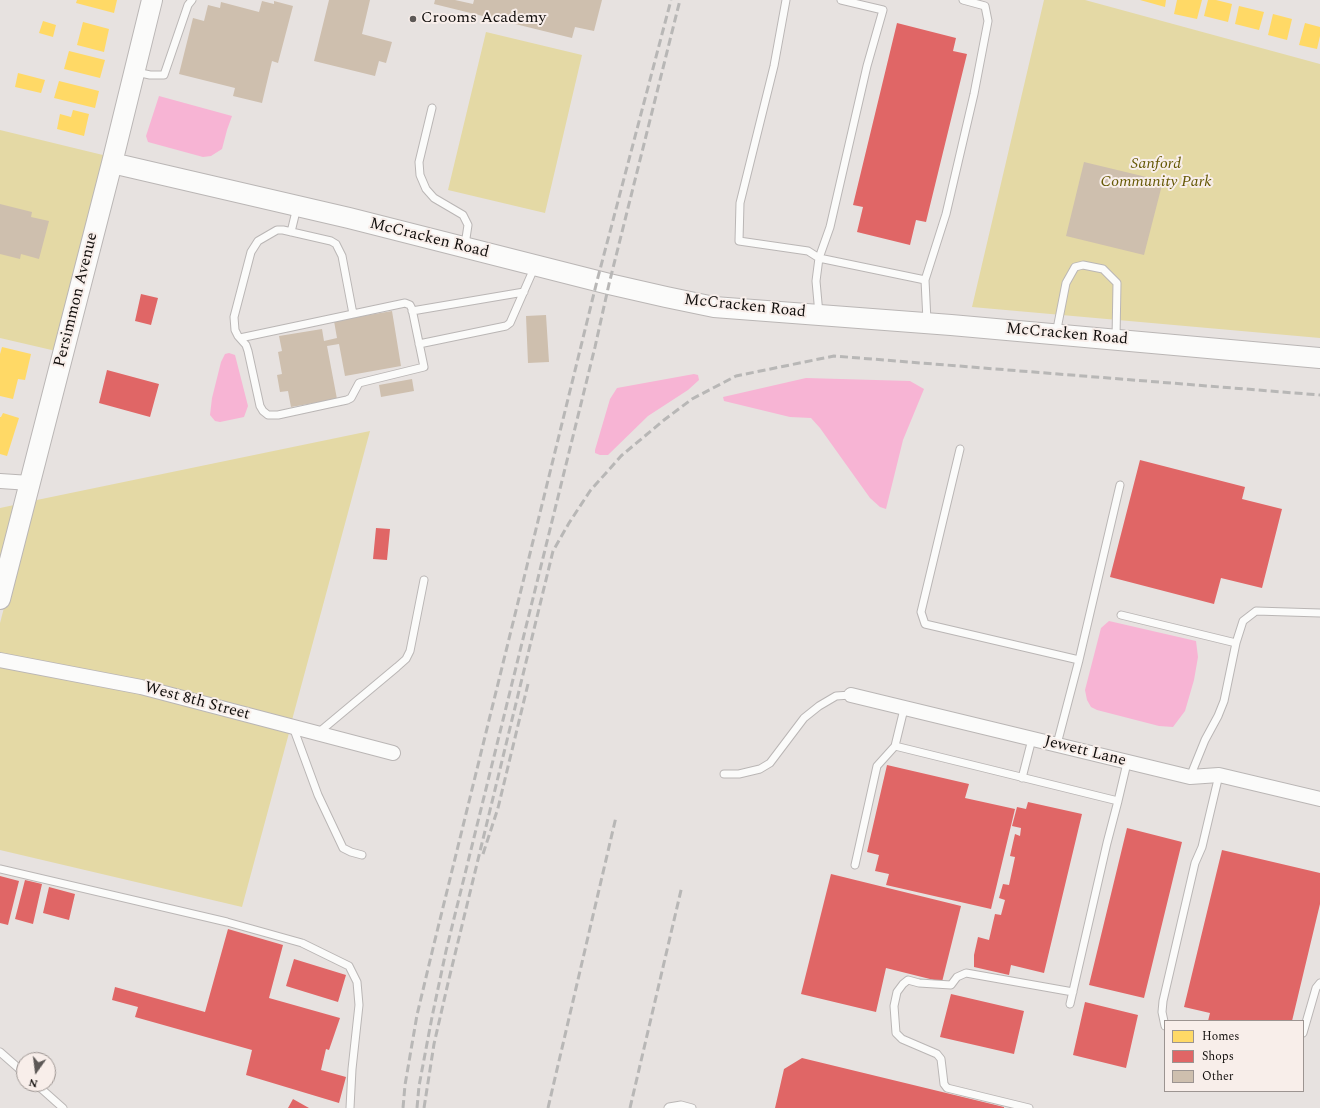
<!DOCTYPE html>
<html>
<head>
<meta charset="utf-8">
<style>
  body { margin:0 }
  #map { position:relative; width:1320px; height:1108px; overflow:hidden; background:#e7e2e0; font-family:Spectral,serif }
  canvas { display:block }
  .legend { position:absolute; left:1164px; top:1020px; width:140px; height:72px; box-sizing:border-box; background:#f8eeea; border:1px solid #9c9491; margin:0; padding:5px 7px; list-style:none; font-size:12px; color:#110e0c }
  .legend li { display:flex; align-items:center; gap:8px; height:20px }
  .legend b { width:20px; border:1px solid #9c9491 }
  .north { position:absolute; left:16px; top:1052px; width:40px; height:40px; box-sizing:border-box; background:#f8eeea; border:1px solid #9c9491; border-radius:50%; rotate:194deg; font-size:11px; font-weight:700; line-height:16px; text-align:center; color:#110e0c }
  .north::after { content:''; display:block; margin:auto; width:14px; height:18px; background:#5c5856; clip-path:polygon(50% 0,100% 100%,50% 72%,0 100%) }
</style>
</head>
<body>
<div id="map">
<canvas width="1320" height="1108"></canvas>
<ul class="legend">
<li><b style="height:11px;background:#ffd966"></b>Homes</li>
<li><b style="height:11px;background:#e06666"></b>Shops</li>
<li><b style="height:11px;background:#cebfae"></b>Other</li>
</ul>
<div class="north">N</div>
</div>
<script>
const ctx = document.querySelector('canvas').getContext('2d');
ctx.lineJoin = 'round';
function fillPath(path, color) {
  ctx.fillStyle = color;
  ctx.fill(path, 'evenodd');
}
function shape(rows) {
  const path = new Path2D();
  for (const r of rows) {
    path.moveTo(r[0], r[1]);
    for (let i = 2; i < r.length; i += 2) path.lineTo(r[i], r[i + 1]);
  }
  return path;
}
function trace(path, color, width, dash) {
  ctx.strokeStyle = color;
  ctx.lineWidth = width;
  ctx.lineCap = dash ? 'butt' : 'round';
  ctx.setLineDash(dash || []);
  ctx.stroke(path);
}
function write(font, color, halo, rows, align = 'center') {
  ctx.font = font + ' Spectral,serif';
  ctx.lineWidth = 4;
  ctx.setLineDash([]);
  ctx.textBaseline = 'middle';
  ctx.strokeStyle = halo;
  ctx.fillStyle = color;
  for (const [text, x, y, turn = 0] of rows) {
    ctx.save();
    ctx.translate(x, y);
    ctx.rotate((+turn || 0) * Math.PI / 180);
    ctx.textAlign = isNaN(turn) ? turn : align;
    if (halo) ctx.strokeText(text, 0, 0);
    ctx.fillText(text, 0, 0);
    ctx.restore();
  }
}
const green = shape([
  [1044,0,1085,0,1320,64,1320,338,972,307],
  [486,32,582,55,545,213,448,190],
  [0,130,107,156,56,351,0,338],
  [370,431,292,720,143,681,0,653,0,623,32,501],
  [19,504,0,575,0,508],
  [0,667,140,694,289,733,242,907,0,850]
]);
const water = shape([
  [159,96,232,116,227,130,222,149,211,156,203,157,148,142,146,136],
  [229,353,235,355,248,406,244,417,220,422,215,421,210,415,212,398,221,362,225,354],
  [694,374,698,375,699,380,688,390,648,416,608,455,600,455,595,453,595,450,610,399,617,388],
  [806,378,910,381,924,389,903,440,886,509,880,507,870,498,820,428,811,418,790,417,724,401,723,397],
  [1109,621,1196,641,1198,657,1194,680,1185,711,1173,727,1159,726,1097,710,1091,707,1087,700,1085,690,1101,628]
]);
const homes = shape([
  [77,0,117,0,114,13,76,3],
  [1140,0,1166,0,1165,7],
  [1177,0,1202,0,1197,19,1174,14],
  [1208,0,1216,0,1232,4,1228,22,1204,16],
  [1239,6,1264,12,1259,30,1235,24],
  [1273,14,1292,19,1287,40,1268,35],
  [43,21,56,25,53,37,39,33],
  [83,22,109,29,104,52,77,45],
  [1305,23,1320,27,1320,36,1317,49,1299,45],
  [69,51,105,60,100,78,64,69],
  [18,73,45,80,41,93,15,87],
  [59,81,99,91,95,108,54,98],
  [73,110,89,114,84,136,57,129,60,114,71,117],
  [2,347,31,354,25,380,18,379,13,399,0,396,0,354],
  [3,413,19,418,7,456,0,454,0,417,1,417]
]);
const shops = shape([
  [897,23,956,38,953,51,967,54,926,222,916,220,910,245,857,232,863,207,853,205],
  [141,294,158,298,151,325,135,321],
  [107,370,159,384,150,417,99,403],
  [1140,460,1245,487,1242,499,1282,509,1262,588,1221,578,1214,604,1110,577],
  [376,528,390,529,387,560,373,559],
  [887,765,969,784,965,798,1015,809,991,909,886,885,889,874,875,871,879,855,867,852],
  [1028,802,1082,814,1044,973,1011,965,1009,975,974,967,974,955,978,937,989,940,995,914,1001,915,1005,900,999,898,1003,884,1009,885,1015,857,1010,856,1015,834,1020,836,1021,828,1012,826,1017,807,1026,809],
  [1127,828,1182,842,1144,998,1089,985],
  [1222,850,1320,873,1320,904,1292,1021,1208,1021,1210,1013,1184,1007],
  [831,874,961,906,942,982,886,968,876,1012,801,994],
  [0,876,19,881,8,925,0,923],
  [25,880,42,884,33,924,15,919],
  [49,887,75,894,69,920,43,913],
  [228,929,283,945,269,998,340,1018,329,1050,326,1049,321,1070,346,1077,339,1103,246,1075,252,1050,135,1017,138,1007,112,1000,115,987,205,1012],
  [294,959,346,975,338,1002,286,986],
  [951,994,1024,1011,1014,1054,940,1037],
  [1085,1002,1138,1015,1126,1068,1073,1055],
  [802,1058,1004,1107,1004,1108,775,1108,784,1069],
  [293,1099,309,1108,288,1108]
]);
const building = shape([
  [329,0,370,0,362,34,392,42,386,63,379,61,375,76,314,61],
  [435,0,455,0,473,4,474,0,602,0,594,31,575,27,572,38,434,4],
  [262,1,274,4,274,1,293,6,278,63,272,61,262,103,233,96,235,88,179,74,193,18,204,21,208,5,220,8,221,2,259,12],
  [1084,162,1163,181,1144,255,1066,236],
  [0,204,32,212,31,217,49,221,39,259,21,254,20,259,0,254],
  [392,311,401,366,345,376,339,344,327,346,337,399,291,407,288,391,280,392,277,375,282,374,278,352,282,351,279,336,322,329,324,341,337,338,334,321],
  [546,315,549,362,528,363,526,316],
  [412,379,414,391,381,397,379,385]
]);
const lane = shape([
  [786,0,774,66,740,203,739,241,808,251,819,258,816,281,819,314],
  [841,0,883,10,867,66,830,227,819,258,925,280],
  [136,72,150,75,164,75,188,5,192,0],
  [432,108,419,162,420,175,426,189,434,198,463,215,468,225,465,245],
  [291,232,297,207],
  [412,311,524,292],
  [927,321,925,280,946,214,974,94,988,21,985,6,963,0],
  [1056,334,1066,283,1075,267,1083,265,1103,269,1117,283,1116,338],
  [240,338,405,303,410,305,412,309,424,367,363,382,359,383,351,398,347,400,278,415,268,415,263,411,260,406,248,351,246,345,238,336,235,330,234,317,251,252,258,241,277,230,283,230,331,241,336,244,342,256,353,314],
  [419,344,506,326,510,323,535,266],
  [960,449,921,612,925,624,1079,660,1057,744],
  [1121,615,1236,643],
  [1079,660,1120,485],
  [293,727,318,795,343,848,351,852,362,855],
  [318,733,397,667,406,659,410,651,424,580],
  [895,746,1118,801,1127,763],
  [724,774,739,774,760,769,770,763,804,718,819,706,836,696,851,695],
  [1190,777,1205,740,1218,716,1224,701,1236,643,1243,621,1256,611,1320,613],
  [1022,778,1032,739],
  [855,865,877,766,895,746,904,709],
  [0,869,227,922,302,943,349,966,357,982,359,1005,352,1069,350,1108],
  [1070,1004,1107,843,1118,801],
  [1165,1026,1162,1012,1163,1001,1195,863,1202,847,1219,775],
  [1303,1033,1316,988,1320,983],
  [0,1052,24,1073],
  [36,1084,63,1108],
  [668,1108,669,1107,681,1105,692,1108],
  [1029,1108,947,1088,944,1084,941,1059,937,1054,902,1039,896,1033,894,1006,897,992,903,984,908,980,919,983,951,985,957,977,966,973,1073,992]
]);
const street = shape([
  [0,481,30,483],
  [0,660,141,687,393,753],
  [851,695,1190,777,1219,775,1320,799]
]);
const secondary = shape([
  [112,163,349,218,609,284,666,297,714,307,951,325,1320,358],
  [0,599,112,163,152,0]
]);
const rail = shape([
  [483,854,498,808,528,684],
  [403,1108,405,1085,417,1015,433,948,597,281,671,0],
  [417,1108,419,1086,432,1017,446,951,595,347,609,284,680,0],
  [424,1108,434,1044,448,983,553,551,569,523,590,491,621,456,664,420,692,399,736,376,834,356,1320,395],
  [548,1108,616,817],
  [630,1108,682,886]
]);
const markers = [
  [413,19,4,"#5c5856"]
];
const poiNames = [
  ["Crooms Academy",421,19]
];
const parkNames = [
  ["Sanford",1156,165],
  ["Community Park",1156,183]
];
const streetNames = [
  ["McCracken Road",429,239,14],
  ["Persimmon Avenue",77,300,-76],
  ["McCracken Road",745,307,6],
  ["McCracken Road",1067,335,5],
  ["West 8th Street",197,702,15],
  ["Jewett Lane",1085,752,14]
];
fillPath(green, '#e4d9a5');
fillPath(water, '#f7b4d4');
fillPath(homes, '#ffd966');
fillPath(shops, '#e06666');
fillPath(building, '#cebfae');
trace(lane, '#bab6b5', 9);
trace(street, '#bab6b5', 16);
trace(secondary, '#bab6b5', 22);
trace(lane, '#fbfbfa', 7);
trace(street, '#fbfbfa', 14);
trace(secondary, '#fbfbfa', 20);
trace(rail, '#b8b7b6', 3, [8, 4]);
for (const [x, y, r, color] of markers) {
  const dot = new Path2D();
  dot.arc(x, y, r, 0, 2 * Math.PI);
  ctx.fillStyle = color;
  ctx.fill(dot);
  trace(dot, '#f8eeea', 1.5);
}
write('16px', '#110e0c', '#f8eeea', poiNames, 'left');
write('italic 16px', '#655805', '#f8eeea', parkNames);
write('16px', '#110e0c', '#f8eeea', streetNames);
</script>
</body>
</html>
